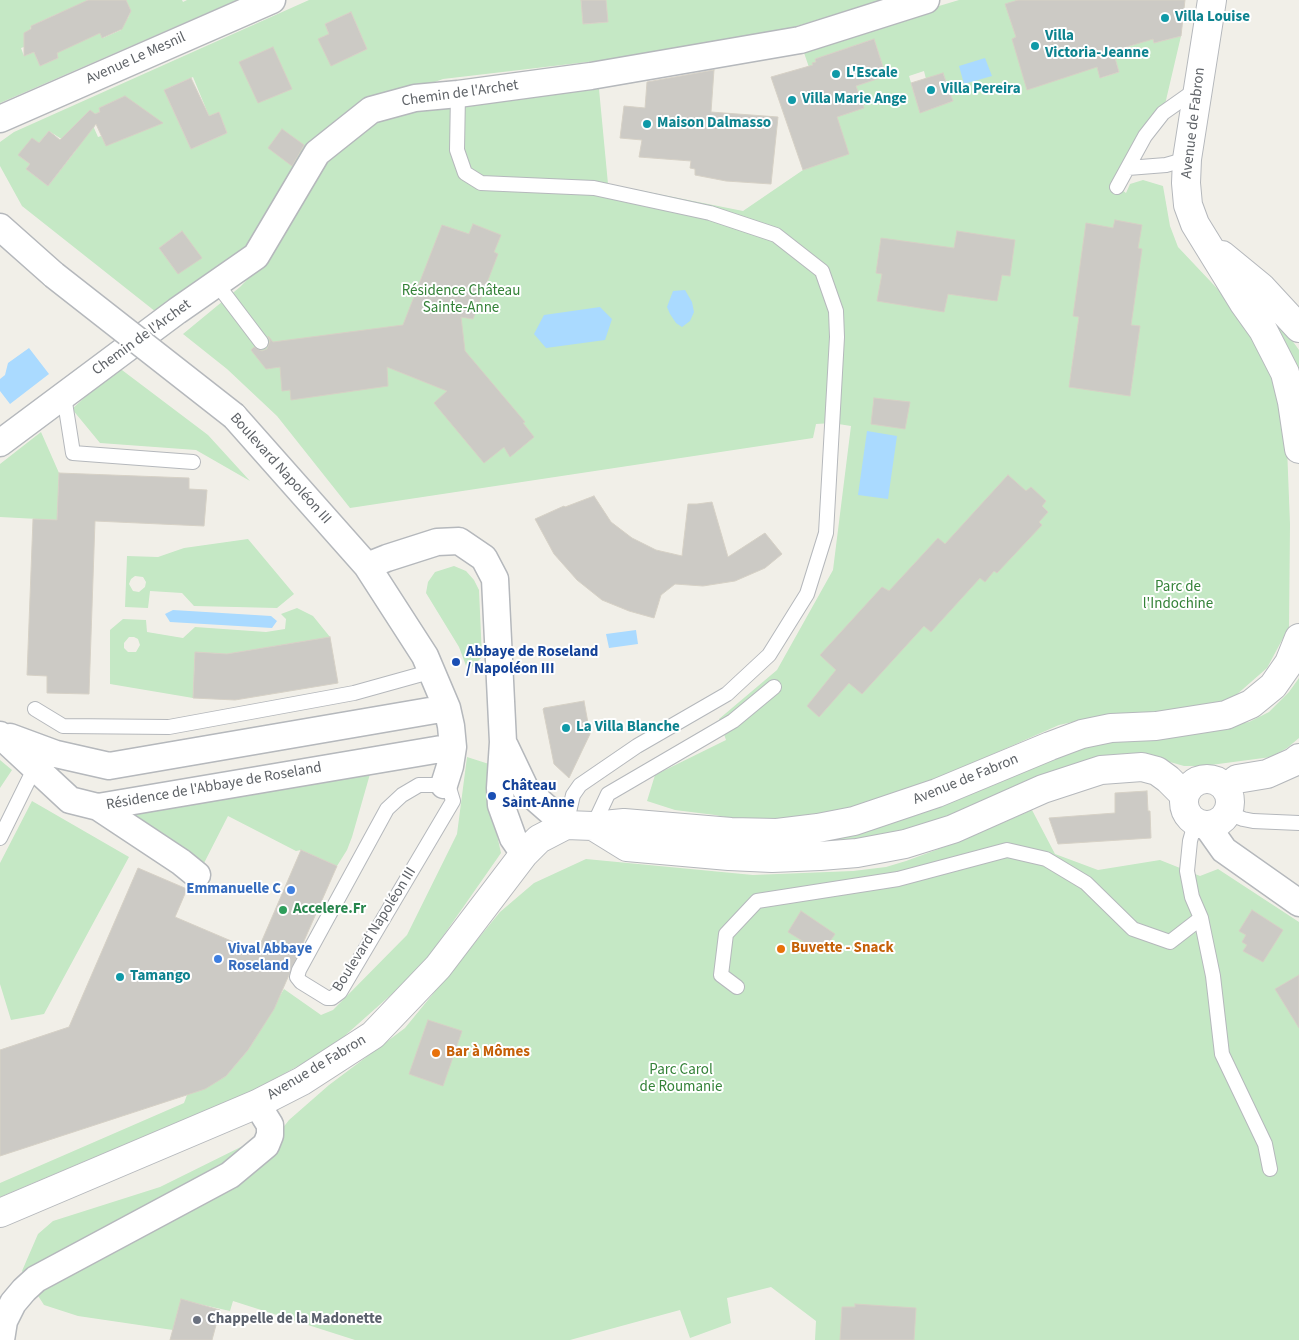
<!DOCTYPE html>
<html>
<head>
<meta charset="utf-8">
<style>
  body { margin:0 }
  canvas { display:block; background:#f1efe8 }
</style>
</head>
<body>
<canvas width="1299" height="1340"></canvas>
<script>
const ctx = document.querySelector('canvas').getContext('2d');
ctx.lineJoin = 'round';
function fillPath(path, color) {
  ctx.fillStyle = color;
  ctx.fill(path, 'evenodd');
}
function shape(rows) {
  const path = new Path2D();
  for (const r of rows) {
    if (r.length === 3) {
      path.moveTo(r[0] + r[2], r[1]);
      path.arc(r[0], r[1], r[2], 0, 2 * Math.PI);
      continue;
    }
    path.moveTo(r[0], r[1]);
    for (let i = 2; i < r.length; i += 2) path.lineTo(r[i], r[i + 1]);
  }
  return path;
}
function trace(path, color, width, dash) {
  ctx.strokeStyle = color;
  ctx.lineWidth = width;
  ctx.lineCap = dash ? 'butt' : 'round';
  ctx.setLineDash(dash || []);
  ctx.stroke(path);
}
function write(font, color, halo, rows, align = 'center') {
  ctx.font = font + ' "Source Sans 3",sans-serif';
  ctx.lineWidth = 4;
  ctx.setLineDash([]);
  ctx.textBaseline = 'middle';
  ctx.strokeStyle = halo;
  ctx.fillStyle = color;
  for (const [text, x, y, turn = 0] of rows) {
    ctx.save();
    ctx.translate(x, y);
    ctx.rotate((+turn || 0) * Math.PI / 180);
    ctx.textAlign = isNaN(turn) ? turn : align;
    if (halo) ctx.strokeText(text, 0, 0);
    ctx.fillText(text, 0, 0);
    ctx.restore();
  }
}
const green = shape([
  [0,0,86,0,103,38,121,30,118,22,128,18,131,11,126,0,182,0,183,2,187,0,237,0,0,103],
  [59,13,69,34,57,53,58,58,40,66,34,52,24,56,21,48,27,46,31,26],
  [309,0,581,0,583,24,608,22,606,0,882,0,758,38,645,61,596,61,443,79,353,111,257,241,156,312,22,206,0,166,0,142,14,132],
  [351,12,367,49,352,56,348,46,337,51,325,24],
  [193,77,209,116,219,112,227,133,191,149,164,90],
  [125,97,129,136,106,145,101,136,98,137,94,128,95,125,91,116,100,112,99,108],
  [49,131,77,149,48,186,26,169,30,164,19,155,39,143],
  [182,231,178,273,159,248],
  [959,0,1075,0,1101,78,1119,72,1113,51,1134,45,1143,0,1154,43,1181,36,1163,113,1118,187,1126,193,1130,184,1143,180,1163,186,1170,226,1178,247,1245,318,1273,366,1287,447,1290,524,1289,627,1267,668,1227,703,1134,716,1095,717,1059,725,902,794,822,816,770,826,715,815,675,810,647,801,655,775,726,740,719,719,777,670,833,570,851,426,832,423,816,424,813,438,350,508,277,416,227,369,183,334,240,287,272,254,320,169,335,148,370,126,400,113,599,89,608,184,743,211,803,170,840,157,802,47],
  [874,39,886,76,856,86,859,96,832,106,815,59],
  [924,71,926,79,943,74,953,101,920,112,909,76],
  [1261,308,1289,336,1299,350,1299,380],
  [118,367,208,435,250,481,196,450,100,443,72,409],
  [41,432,59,473,57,520,0,517,0,464],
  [248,539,294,594,277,608,194,606,182,593,150,591,148,608,125,607,127,556,158,557,184,548],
  [135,576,143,577,146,582,145,587,139,592,133,591,129,584,131,579],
  [454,566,466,571,474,580,479,590,482,657,468,671,459,647,426,593,428,582,435,572],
  [297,608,313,616,330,637,227,654,195,652,193,698,110,684,110,630,123,619,146,620,147,632,183,638,195,627,266,632,285,629,286,619,281,614],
  [129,637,134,637,138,639,140,645,136,652,128,652,124,648,124,643],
  [1299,678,1299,738,1287,748,1271,757,1203,766,1184,766,1142,754,1129,753,1087,761,919,831,816,851,772,845,1083,744,1191,731,1249,722,1269,712,1289,692],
  [467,757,489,764,490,803,501,853,420,969,331,1048,254,1090,0,1197,0,1183,184,1103,187,1095,226,1076,248,1050,284,989,321,1015,333,1010,407,935,457,834],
  [0,760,12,770,0,788],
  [370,774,352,837,347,850,337,866,301,850,296,851,228,816,202,867,126,814],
  [32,801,129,857,44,1014,11,1020,0,984,0,863],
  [1032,810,1055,854,1098,870,1160,860,1200,876,1218,869,1299,922,1299,1340,815,1340,816,1321,771,1287,727,1298,731,1323,690,1338,680,1310,570,1340,355,1340,233,1301,230,1311,181,1300,173,1330,78,1316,44,1305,22,1271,38,1234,53,1221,160,1187,263,1136,275,1138,289,1120,329,1085,405,1028,500,912,534,883,586,859,753,875,853,871,886,867,906,861,963,840]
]);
const water = shape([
  [985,58,992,76,964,84,959,66],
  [685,290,692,302,694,312,690,321,682,327,676,323,670,314,667,307,673,291],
  [600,307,612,319,605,340,546,348,534,334,544,315],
  [29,348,49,374,10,404,0,391,0,379,5,375,8,363],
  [867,431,897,436,888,499,858,495],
  [173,610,271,616,277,621,272,628,170,622,165,614],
  [636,630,638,644,609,648,606,634]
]);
const building = shape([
  [88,0,126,0,131,11,122,29,102,38,100,33,57,53,58,58,40,66,34,52,24,56,24,33,31,29,31,26,88,0],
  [581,0,606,0,608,22,583,24,581,0],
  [1018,0,1185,0,1181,36,1154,43,1153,39,1113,51,1119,72,1100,78,1097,67,1027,90,1012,39,1016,37,1005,4,1018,0],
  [351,12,367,49,331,66,318,39,329,34,325,24,351,12],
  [874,39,886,76,856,86,864,108,837,117,849,154,803,170,771,77,813,65,812,63,816,62,815,59,874,39],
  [273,47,292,89,258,103,239,62,273,47],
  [714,70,711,112,778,117,771,184,726,181,695,175,695,169,690,168,691,161,639,157,642,140,620,138,624,106,645,108,647,82,714,70],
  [943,73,953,101,920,113,911,83,943,73],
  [191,78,209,116,219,112,227,133,191,149,164,90,191,78],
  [125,96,163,123,106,146,96,124,48,186,26,169,30,164,18,155,32,138,39,143,49,131,60,140,90,110,95,114,100,112,99,108,125,96],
  [282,129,304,145,292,166,268,148,282,129],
  [1115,220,1142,225,1138,248,1142,249,1131,325,1140,326,1130,396,1069,387,1079,317,1073,316,1086,223,1113,228,1115,220],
  [473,224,501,235,494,252,498,254,473,319,461,317,465,351,525,422,523,423,534,437,510,457,504,447,484,463,434,403,447,391,387,367,388,386,291,400,290,390,282,391,280,367,266,369,251,350,254,347,262,351,267,349,270,341,268,336,273,342,403,325,442,225,469,234,473,224],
  [182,231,202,258,178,274,159,248,182,231],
  [957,231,1015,240,1010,276,1002,275,997,301,948,294,944,312,877,301,882,274,876,273,881,238,954,248,957,231],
  [874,398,910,402,905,429,871,424,874,398],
  [59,473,189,478,189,489,207,490,204,526,95,521,89,694,47,693,47,676,27,675,33,519,57,520,59,473],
  [1008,475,1026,491,1031,487,1046,501,1042,506,1048,512,1039,522,1042,525,997,573,994,571,985,582,980,578,931,632,924,626,862,694,849,683,819,717,807,706,836,670,820,655,882,587,889,591,938,538,945,544,1008,475],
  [594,496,611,522,632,538,656,550,682,556,688,504,697,504,712,502,728,557,765,533,782,554,765,568,735,581,703,586,675,584,661,595,654,618,629,611,602,600,577,580,554,554,535,519,564,506,565,507,594,496],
  [330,637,338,683,235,700,193,698,195,652,227,654,330,637],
  [584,701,590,734,569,778,554,764,543,709,544,708,584,701],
  [1147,791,1148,811,1150,811,1151,838,1058,844,1049,818,1115,813,1115,793,1147,791],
  [301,850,337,866,274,1009,248,1050,226,1076,205,1089,0,1156,0,1050,69,1027,138,868,187,889,175,917,257,952,301,850],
  [1252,910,1283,930,1263,962,1243,951,1247,945,1242,942,1246,935,1239,931,1252,910],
  [801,911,835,934,822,953,788,932,801,911],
  [1299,975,1299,1028,1275,989,1299,975],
  [428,1020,462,1031,443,1086,409,1074,428,1020],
  [181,1299,220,1310,212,1340,170,1340,181,1299],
  [855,1304,916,1308,914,1340,840,1340,842,1307,855,1307,855,1304]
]);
const service = shape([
  [458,94,457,150,465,173,481,183,594,188,710,213,776,235,822,271,836,311,837,337,826,533,807,594,769,655,727,694,637,746,580,785,573,795,566,825],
  [1128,168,1166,165,1187,159],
  [1117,187,1145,136,1163,113,1197,89],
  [217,284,261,342],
  [64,396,73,453,193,462],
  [35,709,63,726,169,727,354,693,433,671],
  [419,785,444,785,450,791,453,801,340,992,332,998,327,998,301,982,297,977,299,970,387,809,402,795,419,785],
  [1228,813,1243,819,1253,821,1299,823],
  [1195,823,1190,841,1187,871,1192,897,1201,918,1213,976,1222,1054,1265,1144,1270,1169],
  [593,826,608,794,733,721,774,687],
  [0,838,35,767],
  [737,987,721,975,726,934,757,901,898,879,1007,850,1046,859,1086,883,1133,929,1170,942,1201,918]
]);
const minor = shape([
  [0,119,272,0],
  [0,227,54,275],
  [234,416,367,566,425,656,447,708,451,726,453,747,450,766,444,785],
  [0,443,177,311,256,256,317,153,371,110,415,98,458,94,591,76,800,40,926,0],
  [367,566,387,558,437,542,459,541,484,558,495,579,503,742,500,788,501,805,513,838,524,854],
  [0,735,70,800,98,807,453,747],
  [10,737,56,754,109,766,447,708],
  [505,746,526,790,566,825],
  [98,807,181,862,197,875],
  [1207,826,1224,850,1299,903],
  [1,1340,4,1321,13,1303,24,1290,36,1279,230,1175,266,1145,270,1135,270,1125,257,1104]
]);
const tertiary = shape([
  [1212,0,1187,159,1186,183,1188,205,1195,224,1243,302,1263,330,1285,373,1292,402,1299,449],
  [1222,255,1261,287,1299,328],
  [1207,802,23],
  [1226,789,1237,779,1267,774,1294,762,1299,758],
  [593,826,627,847,729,856,772,858,820,856,857,853,905,844,953,829,1043,789,1101,770,1142,767,1157,771,1168,779,1184,795],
  [0,1213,257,1104,302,1081,373,1035,438,967,524,854,539,839,566,825,593,826,624,823,731,832,777,833,818,828,854,821,937,793,1050,746,1082,734,1111,728,1156,726,1226,715,1251,704,1273,686,1289,663,1299,638]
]);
const minorBridge = shape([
  [54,275,234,416]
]);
const markers = [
  [1165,18,5,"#0f9aa8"],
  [1035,46,5,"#0f9aa8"],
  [836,74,5,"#0f9aa8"],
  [931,90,5,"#0f9aa8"],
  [792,100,5,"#0f9aa8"],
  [647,124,5,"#0f9aa8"],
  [456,662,5,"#1a4fb4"],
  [566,728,5,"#0f9aa8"],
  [492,796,5,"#1a4fb4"],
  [291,890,5,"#3f7fe0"],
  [283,910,5,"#2e9e5b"],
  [781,949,5,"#e8710a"],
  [218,959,5,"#3f7fe0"],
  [120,977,5,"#0f9aa8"],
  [436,1053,5,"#e8710a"],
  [197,1320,5,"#6b7280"]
];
const cultureNames = [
  ["Villa Louise",1175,18],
  ["Villa",1045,37],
  ["Victoria-Jeanne",1045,54],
  ["L'Escale",846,74],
  ["Villa Pereira",941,90],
  ["Villa Marie Ange",802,100],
  ["Maison Dalmasso",657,124],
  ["La Villa Blanche",576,728],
  ["Tamango",130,977]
];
const streetNames = [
  ["Avenue Le Mesnil",136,59,-24],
  ["Chemin de l'Archet",460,94,-8],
  ["Avenue de Fabron",1194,123,-83],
  ["Chemin de l'Archet",142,338,-36],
  ["Boulevard Napoléon III",280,469,48],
  ["Avenue de Fabron",966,780,-22],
  ["Résidence de l'Abbaye de Roseland",214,787,-10],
  ["Boulevard Napoléon III",375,930,-58],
  ["Avenue de Fabron",317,1068,-31]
];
const parkNames = [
  ["Résidence Château",461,292],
  ["Sainte-Anne",461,309],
  ["Parc de",1178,588],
  ["l'Indochine",1178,605],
  ["Parc Carol",681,1071],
  ["de Roumanie",681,1088]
];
const transitNames = [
  ["Abbaye de Roseland",466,653],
  ["/ Napoléon III",466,670],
  ["Château",502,787],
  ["Saint-Anne",502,804]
];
const shopNames = [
  ["Emmanuelle C",281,890],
  ["Vival Abbaye",228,950,"left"],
  ["Roseland",228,967,"left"]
];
const leisureNames = [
  ["Accelere.Fr",293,910]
];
const foodNames = [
  ["Buvette - Snack",791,949],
  ["Bar à Mômes",446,1053]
];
const worshipNames = [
  ["Chappelle de la Madonette",207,1320]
];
fillPath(green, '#c5e8c5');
fillPath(water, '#aadaff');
fillPath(building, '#cccac5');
trace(building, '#d6d1c6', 1);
trace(service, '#b5b8bc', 16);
trace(minor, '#b5b8bc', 29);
trace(tertiary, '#b5b8bc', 30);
trace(service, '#fff', 14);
trace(minor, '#fff', 26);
trace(tertiary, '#fff', 28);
trace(minorBridge, '#b5b8bc', 29, []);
trace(minorBridge, '#fff', 26);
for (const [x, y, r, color] of markers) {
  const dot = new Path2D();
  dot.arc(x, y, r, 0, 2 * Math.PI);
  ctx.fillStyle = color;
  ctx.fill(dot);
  trace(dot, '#fff', 2);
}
write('bold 15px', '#0d838f', '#fff', cultureNames, 'left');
write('15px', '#5f6368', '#fff', streetNames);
write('15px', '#348238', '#fff', parkNames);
write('bold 15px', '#164399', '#fff', transitNames, 'left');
write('bold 15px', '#366cbe', '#fff', shopNames, 'right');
write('bold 15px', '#27864d', '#fff', leisureNames, 'left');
write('bold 15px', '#c56008', '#fff', foodNames, 'left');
write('bold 15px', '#5b616d', '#fff', worshipNames, 'left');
</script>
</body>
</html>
